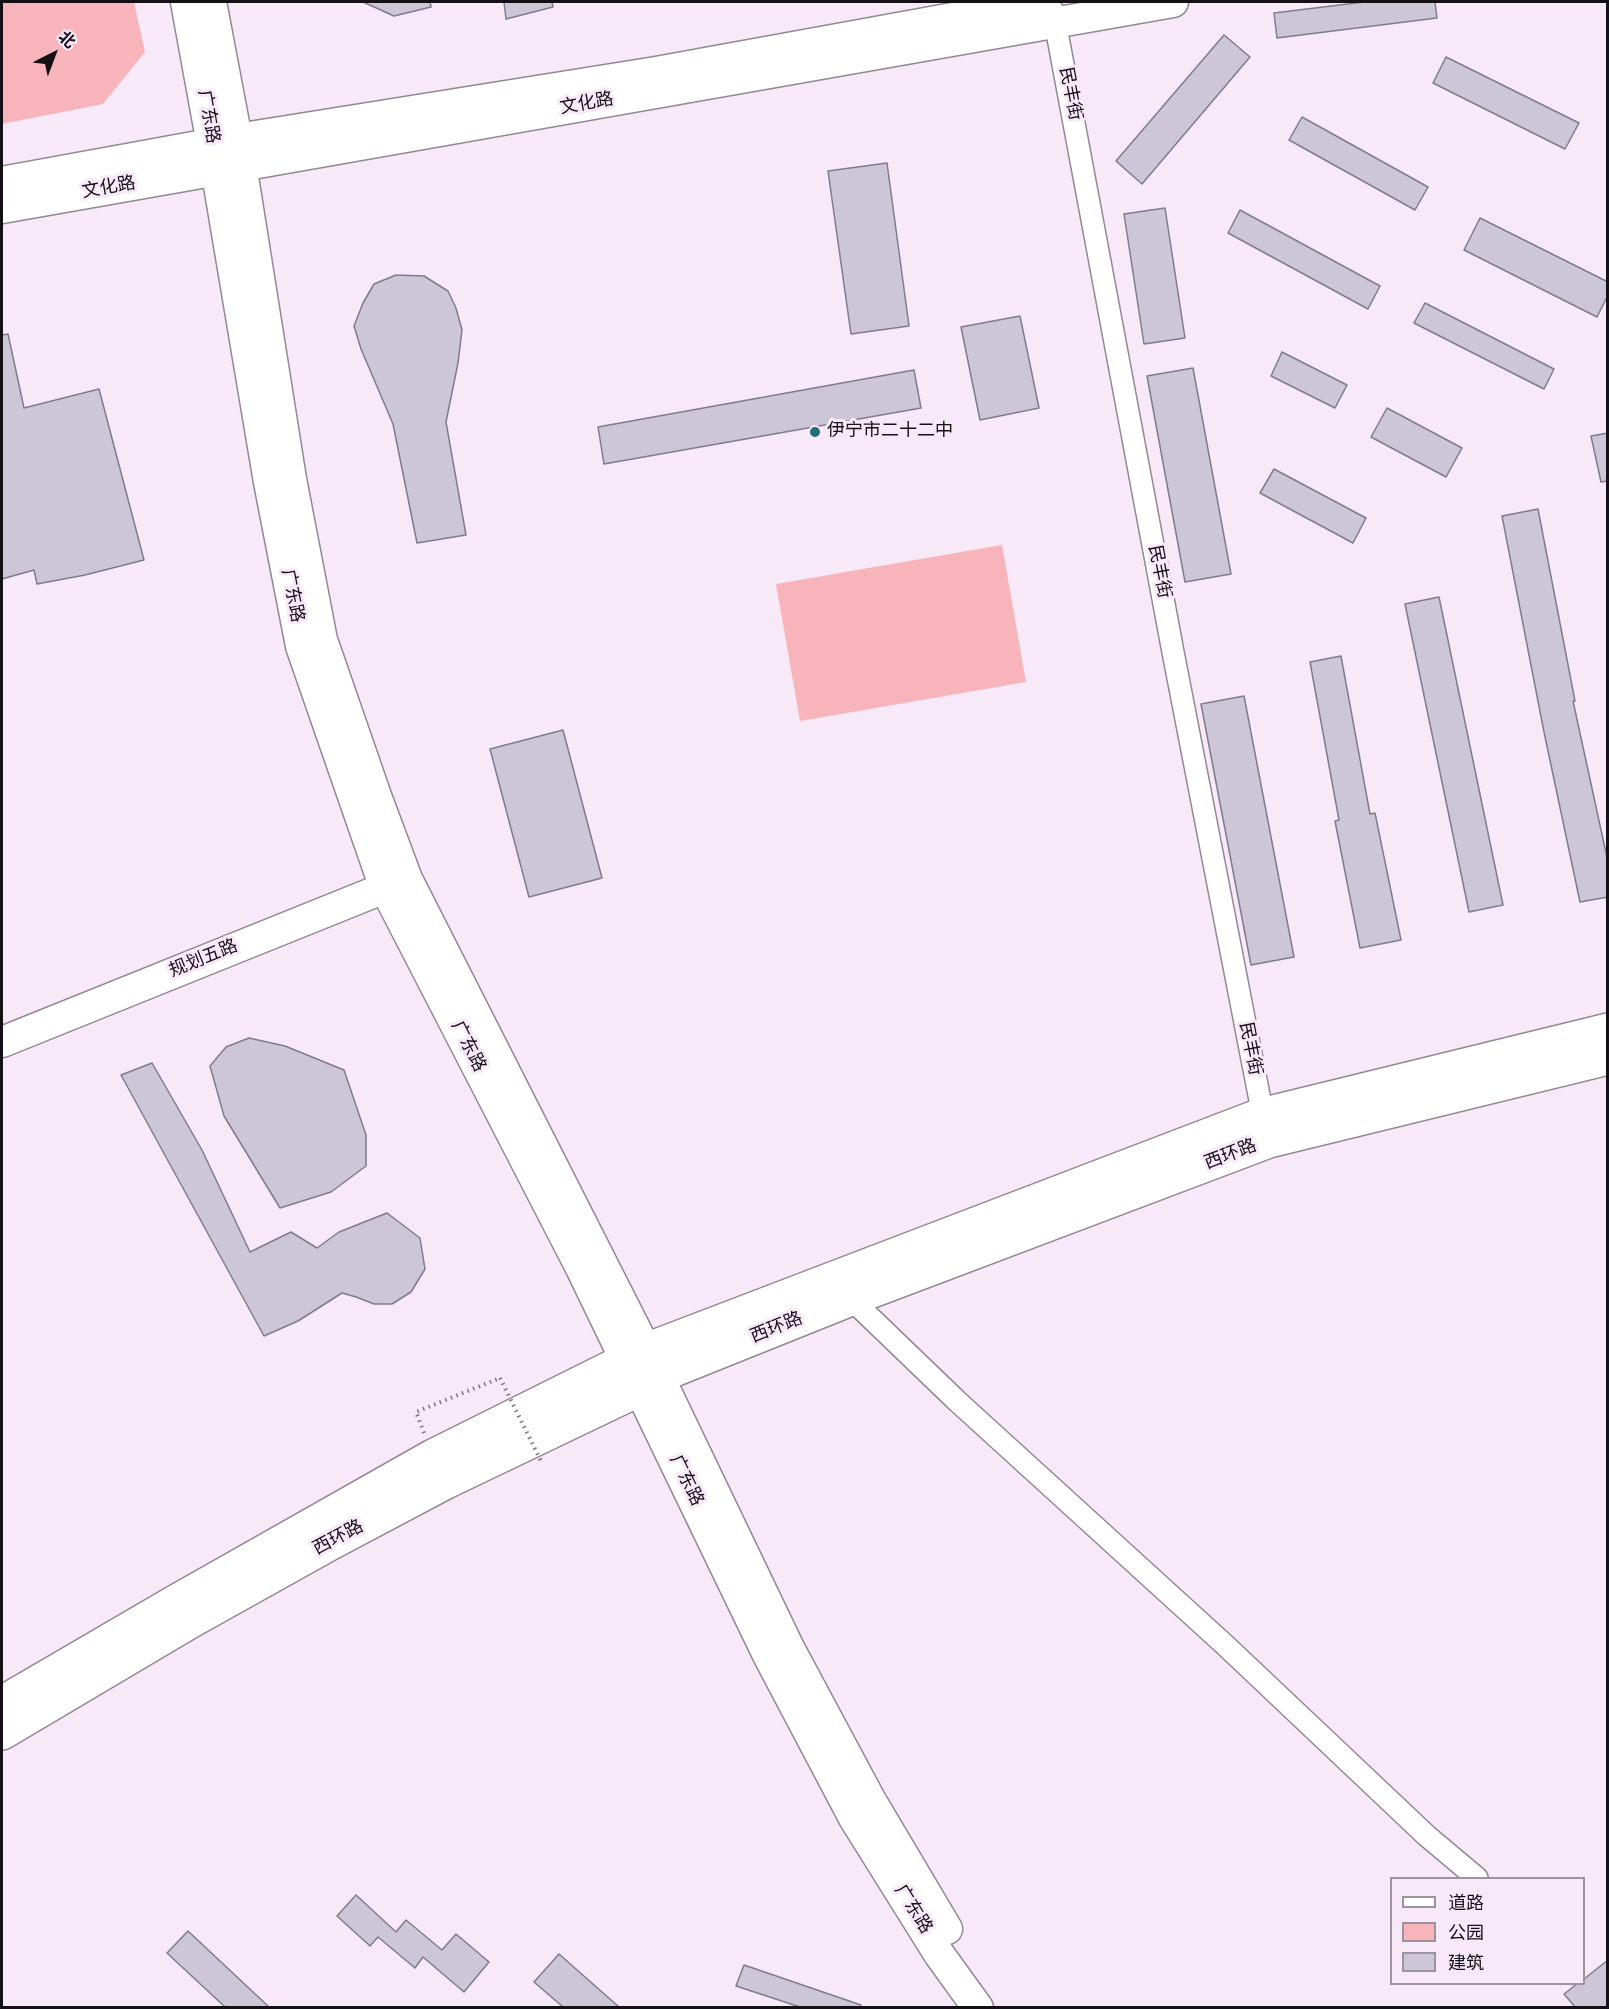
<!DOCTYPE html>
<html>
<head>
<meta charset="utf-8">
<style>
  body { margin:0 }
  #map { position:relative; width:1609px; height:2009px; overflow:hidden; background:#f8e9f8; font-family:Overpass,"Noto Sans SC",sans-serif }
  canvas { display:block }
  .frame { position:absolute; inset:0; border:3px solid #151015; pointer-events:none }
  .legend { position:absolute; left:1390px; top:1877px; width:195px; height:108px; box-sizing:border-box; background:#f8e9f8; border:2px solid #9d929d; margin:0; padding:8px 10px; list-style:none; font-size:18px; color:#151015 }
  .legend li { display:flex; align-items:center; gap:12px; height:30px }
  .legend b { width:30px; border:2px solid #9d929d }
  .north { position:absolute; left:24px; top:24px; width:60px; height:60px; -webkit-text-stroke:4px #f8e9f8; paint-order:stroke; rotate:42deg; font-size:16px; font-weight:700; line-height:24px; text-align:center; color:#151015 }
  .north::after { content:''; display:block; margin:auto; width:21px; height:27px; background:#151015; clip-path:polygon(50% 0,100% 100%,50% 72%,0 100%) }
</style>
</head>
<body>
<div id="map">
<canvas width="1609" height="2009"></canvas>
<div class="frame"></div>
<ul class="legend">
<li><b style="height:8px;background:#fff"></b>道路</li>
<li><b style="height:16px;background:#f8b4bb"></b>公园</li>
<li><b style="height:16px;background:#ccc6d7"></b>建筑</li>
</ul>
<div class="north">北</div>
</div>
<script>
const ctx = document.querySelector('canvas').getContext('2d');
ctx.lineJoin = 'round';
function fillPath(path, color) {
  ctx.fillStyle = color;
  ctx.fill(path, 'evenodd');
}
function shape(rows) {
  const path = new Path2D();
  for (const r of rows) {
    path.moveTo(r[0], r[1]);
    for (let i = 2; i < r.length; i += 2) path.lineTo(r[i], r[i + 1]);
  }
  return path;
}
function trace(path, color, width, dash) {
  ctx.strokeStyle = color;
  ctx.lineWidth = width;
  ctx.lineCap = dash ? 'butt' : 'round';
  ctx.setLineDash(dash || []);
  ctx.stroke(path);
}
function write(font, color, halo, rows, align = 'center') {
  ctx.font = font + ' Overpass,"Noto Sans SC",sans-serif';
  ctx.lineWidth = 6;
  ctx.setLineDash([]);
  ctx.textBaseline = 'middle';
  ctx.strokeStyle = halo;
  ctx.fillStyle = color;
  for (const [text, x, y, turn = 0] of rows) {
    ctx.save();
    ctx.translate(x, y);
    ctx.rotate((+turn || 0) * Math.PI / 180);
    ctx.textAlign = isNaN(turn) ? turn : align;
    if (halo) ctx.strokeText(text, 0, 0);
    ctx.fillText(text, 0, 0);
    ctx.restore();
  }
}
const green = shape([
  [2,2,134,2,145,52,103,104,2,124],
  [1002,545,1026,682,800,721,776,584]
]);
const building = shape([
  [363,2,430,2,431,7,394,16,363,2],
  [504,2,552,2,553,7,506,19,504,2],
  [1364,2,1435,2,1437,18,1277,38,1274,13,1364,2],
  [1224,35,1250,57,1142,184,1116,161,1224,35],
  [1446,57,1579,123,1565,149,1433,83,1446,57],
  [1302,117,1428,187,1415,210,1289,140,1302,117],
  [887,163,909,326,851,334,828,171,887,163],
  [1165,208,1185,338,1144,344,1124,214,1165,208],
  [1240,210,1380,286,1368,309,1228,233,1240,210],
  [1480,218,1608,282,1608,295,1597,317,1464,250,1480,218],
  [396,275,424,276,448,291,456,308,462,330,458,363,446,422,466,535,417,543,393,424,361,349,354,326,363,303,374,284,396,275],
  [1425,303,1554,369,1544,389,1414,323,1425,303],
  [1020,316,1039,408,980,420,961,327,1020,316],
  [8,334,24,408,99,389,144,560,85,575,37,584,34,570,2,579,2,335,8,334],
  [1282,352,1347,385,1335,408,1271,376,1282,352],
  [1193,368,1231,574,1185,582,1147,376,1193,368],
  [914,370,921,408,604,464,598,427,914,370],
  [1387,408,1462,448,1446,477,1371,437,1387,408],
  [1608,433,1608,481,1601,482,1591,436,1608,433],
  [1274,469,1366,518,1353,543,1260,493,1274,469],
  [1538,509,1575,701,1573,701,1608,862,1608,897,1580,902,1544,732,1502,516,1538,509],
  [1439,597,1503,905,1469,912,1405,604,1439,597],
  [1341,656,1370,814,1375,813,1401,940,1360,948,1335,821,1339,820,1310,662,1341,656],
  [1244,696,1294,957,1251,965,1201,704,1244,696],
  [563,730,602,878,529,897,490,749,563,730],
  [249,1038,285,1046,344,1070,366,1135,366,1166,331,1192,280,1208,224,1116,210,1066,226,1047,249,1038],
  [152,1063,202,1150,250,1252,291,1232,317,1248,339,1232,387,1213,420,1238,425,1269,411,1292,392,1304,374,1304,356,1297,342,1293,298,1321,264,1336,121,1075,152,1063],
  [356,1895,396,1932,406,1920,442,1950,456,1934,489,1962,464,1992,423,1957,415,1968,378,1937,370,1946,337,1916,356,1895],
  [188,1931,269,2007,225,2007,167,1953,188,1931],
  [559,1954,619,2007,563,2007,534,1982,559,1954],
  [1608,1960,1608,2007,1575,2007,1564,1994,1578,1983,1584,1983,1584,1979,1608,1960],
  [744,1965,861,2005,860,2007,800,2007,736,1986,744,1965]
]);
const path = shape([
  [424,1433,416,1412,500,1378]
]);
const street = shape([
  [1053,11,1173,652,1265,1126],
  [851,1299,957,1401,1225,1645,1427,1836,1477,1878]
]);
const secondary = shape([
  [186,2,212,144,269,482,301,646,385,888,581,1268,768,1655,854,1818,939,1954,978,2008],
  [211,2,237,139,291,479,322,640,376,796,407,879,646,1350,788,1646,871,1801,947,1929],
  [2,182,237,139,656,72,1041,2],
  [2,208,1173,2],
  [2,1042,402,881]
]);
const primary = shape([
  [2,1703,175,1602,433,1456,646,1350,1261,1115,1608,1030],
  [2,1733,191,1621,329,1544,446,1482,640,1389,659,1376,851,1299,1269,1141,1608,1058]
]);
const pathBridge = shape([
  [500,1378,541,1461]
]);
const markers = [
  [815,432,6,"#246d78"]
];
const streetNames = [
  ["民丰街",1069,94,79],
  ["文化路",587,105,-10],
  ["广东路",207,117,80],
  ["文化路",109,189,-10],
  ["民丰街",1158,572,79],
  ["广东路",291,596,79],
  ["规划五路",204,960,-22],
  ["广东路",467,1047,63],
  ["民丰街",1249,1049,79],
  ["西环路",1231,1156,-21],
  ["西环路",777,1329,-22],
  ["广东路",685,1481,64],
  ["西环路",339,1539,-28],
  ["广东路",912,1910,58]
];
const poiNames = [
  ["伊宁市二十二中",827,432]
];
fillPath(green, '#f8b4bb');
fillPath(building, '#ccc6d7');
trace(building, '#807b8b', 1.5);
trace(street, '#948794', 24);
trace(secondary, '#948794', 33);
trace(primary, '#948794', 36);
trace(path, '#7d737d', 4, [1.5, 4.5]);
trace(street, '#fff', 21);
trace(secondary, '#fff', 30);
trace(primary, '#fff', 33);
trace(pathBridge, '#7d737d', 4, [1.5, 4.5]);
for (const [x, y, r, color] of markers) {
  const dot = new Path2D();
  dot.arc(x, y, r, 0, 2 * Math.PI);
  ctx.fillStyle = color;
  ctx.fill(dot);
  trace(dot, '#f8e9f8', 2);
}
write('18px', '#151015', '#f8e9f8', streetNames);
write('18px', '#151015', '#f8e9f8', poiNames, 'left');
</script>
</body>
</html>
